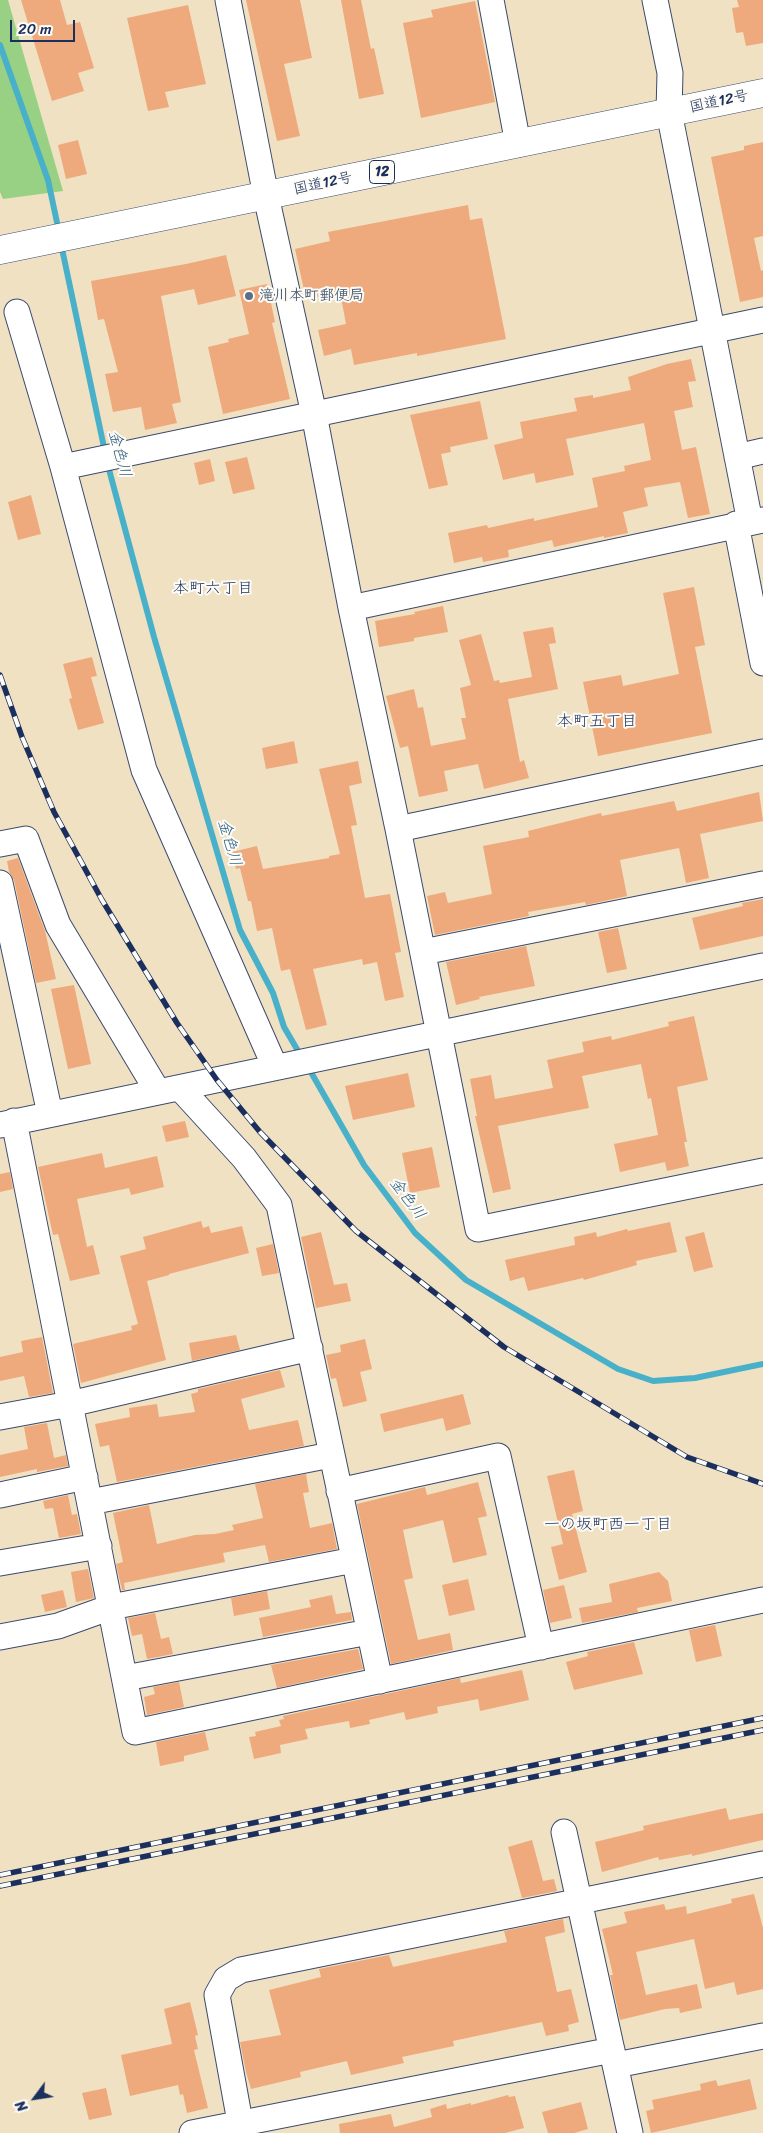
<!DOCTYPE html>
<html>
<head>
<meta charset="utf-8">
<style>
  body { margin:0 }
  #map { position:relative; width:763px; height:2133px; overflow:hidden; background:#f0e1c3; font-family:Sriracha,sans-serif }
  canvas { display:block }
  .north { position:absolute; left:10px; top:2073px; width:50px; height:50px; -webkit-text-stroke:4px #fdfcf7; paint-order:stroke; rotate:239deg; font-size:14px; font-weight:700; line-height:20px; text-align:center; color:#1b2f5e }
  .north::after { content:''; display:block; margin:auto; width:18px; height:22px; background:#1b2f5e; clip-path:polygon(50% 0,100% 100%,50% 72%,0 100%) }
  .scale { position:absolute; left:10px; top:20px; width:65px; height:22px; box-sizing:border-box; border:2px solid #1b2f5e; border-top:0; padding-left:6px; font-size:15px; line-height:18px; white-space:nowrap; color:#1b2f5e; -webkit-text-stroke:4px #fdfcf7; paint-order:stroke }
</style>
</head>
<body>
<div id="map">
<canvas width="763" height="2133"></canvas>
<div class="north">N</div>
<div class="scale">20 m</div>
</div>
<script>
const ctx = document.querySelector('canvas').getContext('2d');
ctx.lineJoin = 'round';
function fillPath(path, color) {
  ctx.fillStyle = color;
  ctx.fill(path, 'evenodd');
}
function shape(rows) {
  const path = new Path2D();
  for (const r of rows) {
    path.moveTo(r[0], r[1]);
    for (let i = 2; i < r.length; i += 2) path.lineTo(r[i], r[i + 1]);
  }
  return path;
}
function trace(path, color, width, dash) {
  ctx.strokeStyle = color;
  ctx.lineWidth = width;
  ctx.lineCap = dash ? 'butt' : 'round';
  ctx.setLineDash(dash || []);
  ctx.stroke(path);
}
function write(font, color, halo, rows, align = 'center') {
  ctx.font = font + ' Sriracha,"Klee One",sans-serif';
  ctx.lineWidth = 4;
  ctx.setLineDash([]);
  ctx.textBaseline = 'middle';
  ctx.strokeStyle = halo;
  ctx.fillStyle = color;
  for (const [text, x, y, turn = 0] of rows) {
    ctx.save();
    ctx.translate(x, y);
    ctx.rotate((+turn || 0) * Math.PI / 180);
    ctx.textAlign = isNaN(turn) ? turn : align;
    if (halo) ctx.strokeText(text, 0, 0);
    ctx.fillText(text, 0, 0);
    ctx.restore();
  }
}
const green = shape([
  [0,0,8,0,63,191,3,199,0,192]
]);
const stream = shape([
  [0,45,48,180,59,232],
  [61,244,105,452],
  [107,462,154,637,240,930,273,993,284,1027,301,1056],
  [308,1067,364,1165,415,1233,466,1280,618,1369,653,1381,695,1378,763,1364]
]);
const building = shape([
  [21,0,60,0,67,25,80,22,94,68,78,73,84,91,52,101],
  [246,0,300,0,312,58,284,64,300,136,277,141],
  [341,0,361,0,371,49,374,48,384,94,359,99],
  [737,0,763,0,763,43,746,46,743,32,736,33,732,8,739,7],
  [475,1,495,102,421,118,403,23,433,17,431,10],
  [188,5,206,84,165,92,169,107,148,111,127,18],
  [78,140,87,174,66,179,58,145],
  [763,142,763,236,754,238,761,271,763,270,763,297,740,302,711,157,744,150,744,146],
  [468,205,470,220,482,218,506,339,417,356,417,353,354,365,351,349,324,356,318,330,346,324,340,292,306,299,295,249,330,241,328,232],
  [226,255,236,296,198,305,194,289,161,296,181,402,172,404,177,423,145,430,141,407,113,412,105,374,118,372,104,319,98,320,91,281,186,264],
  [267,284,275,322,272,323,290,399,223,414,208,347,229,342,228,339,249,334,239,290],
  [691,359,696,381,688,382,693,407,674,411,682,450,696,447,710,514,688,518,680,482,644,488,648,506,623,512,628,533,604,538,604,536,554,547,552,540,508,550,509,557,483,562,482,557,454,563,448,533,487,525,488,528,534,518,534,521,598,507,592,478,625,471,624,466,651,460,644,423,566,439,574,475,536,483,534,473,503,480,494,445,523,438,520,422,577,411,574,398,593,395,593,398,631,390,628,377,667,364],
  [480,401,488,439,450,447,451,452,441,454,448,485,429,489,410,415],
  [247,457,255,489,233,494,225,462],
  [210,459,215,481,199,485,194,463],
  [31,495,41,534,18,540,8,502],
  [694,587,705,645,695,647,712,733,598,756,583,682,621,675,623,686,679,674,663,593],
  [443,606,448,632,414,638,414,641,379,647,375,621,415,614,414,612],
  [553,627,556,643,549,644,558,689,508,699,520,762,524,760,529,778,484,789,478,764,444,771,448,791,419,797,408,746,400,748,386,696,414,689,418,708,423,707,431,746,466,739,461,718,466,718,460,688,471,685,459,640,481,634,494,681,499,680,500,683,532,677,523,632],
  [92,657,97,676,91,677,104,723,78,730,69,699,72,698,63,664],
  [294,741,298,763,266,769,262,748],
  [358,761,362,783,349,786,357,825,351,826,365,898,390,894,401,952,395,953,404,997,385,1001,377,962,363,965,362,959,313,969,327,1025,306,1030,290,969,281,971,272,928,257,931,251,901,248,901,240,868,236,869,232,852,257,846,263,869,329,858,329,856,340,854,319,769],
  [759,792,763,821,700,834,709,878,686,883,679,848,620,860,627,896,586,905,585,902,528,912,529,916,435,935,427,896,445,892,448,903,492,894,483,846,529,837,528,831,601,813,602,816,674,801,677,811],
  [18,858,45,931,56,979,36,983,14,880,9,872,7,861],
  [763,899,763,936,700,950,692,918,743,906,742,903],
  [618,928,627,969,607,973,598,932],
  [526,946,535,986,479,997,480,999,456,1005,446,962],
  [74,985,91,1064,68,1069,51,989],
  [694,1016,708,1080,677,1087,687,1142,684,1142,689,1166,667,1171,665,1162,620,1172,614,1144,658,1135,651,1098,648,1099,641,1064,582,1076,589,1108,498,1126,511,1189,493,1193,475,1116,477,1116,470,1079,491,1075,495,1099,553,1088,547,1060,584,1052,582,1042,611,1036,612,1040,669,1026,668,1022],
  [408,1073,415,1107,353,1120,345,1086],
  [185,1121,189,1137,166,1142,162,1126],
  [432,1147,440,1187,410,1193,402,1153],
  [102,1153,105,1168,157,1156,164,1187,131,1195,129,1188,77,1199,87,1247,93,1245,100,1274,70,1281,58,1234,53,1235,38,1167],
  [10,1172,13,1189,0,1192,0,1174],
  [201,1221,203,1228,209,1226,211,1233,242,1226,249,1253,169,1274,169,1275,147,1281,166,1360,81,1383,73,1344,132,1330,131,1326,138,1324,120,1256,146,1249,143,1237],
  [670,1222,677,1252,636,1261,637,1265,584,1280,583,1278,528,1291,524,1277,510,1281,505,1260,575,1245,574,1237,596,1232,597,1237,627,1229,628,1231],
  [321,1232,334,1285,347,1283,351,1301,316,1308,301,1237],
  [704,1232,713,1267,694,1272,685,1237],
  [273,1244,279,1273,262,1276,256,1248],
  [236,1335,240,1350,192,1361,189,1343],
  [42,1337,53,1393,29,1397,24,1376,0,1381,0,1357,23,1352,21,1341],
  [365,1339,372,1369,360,1372,367,1401,343,1407,336,1378,331,1379,326,1355,341,1352,340,1345],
  [280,1370,285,1387,241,1399,249,1430,298,1420,304,1446,117,1482,109,1445,100,1447,95,1424,130,1417,129,1408,157,1404,159,1417,195,1412,191,1394,198,1392,198,1389],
  [463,1394,471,1424,446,1431,443,1418,384,1432,380,1414],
  [47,1423,54,1458,66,1455,68,1466,37,1472,37,1469,0,1477,0,1455,28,1449,24,1427],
  [574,1470,583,1511,572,1514,587,1572,559,1580,551,1547,563,1544,547,1476],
  [306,1474,309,1492,303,1493,310,1528,332,1523,337,1549,269,1562,265,1545,223,1553,225,1562,124,1583,125,1590,122,1590,116,1564,123,1562,113,1513,149,1505,157,1544,195,1535,215,1534,234,1530,232,1525,263,1518,255,1484],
  [478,1482,487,1516,478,1518,487,1555,453,1563,443,1520,403,1530,413,1578,404,1580,418,1640,450,1633,453,1650,391,1664,357,1504,425,1487,427,1495],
  [68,1495,72,1515,77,1514,81,1534,59,1538,53,1508,45,1509,43,1501],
  [88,1569,94,1598,76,1602,71,1572],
  [659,1572,668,1581,672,1601,637,1608,638,1612,582,1623,579,1608,612,1602,609,1584],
  [468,1579,475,1610,449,1616,442,1585],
  [564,1585,572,1618,550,1623,543,1590],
  [63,1590,67,1607,45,1612,41,1595],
  [267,1591,270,1609,234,1616,231,1598],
  [332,1595,336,1614,351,1612,352,1620,263,1637,259,1618,311,1607,309,1600],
  [155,1613,161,1639,169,1637,173,1654,147,1659,142,1634,132,1636,128,1618],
  [715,1625,722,1656,696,1662,689,1630],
  [634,1642,643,1674,574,1690,566,1662,588,1656,587,1652],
  [358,1649,363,1669,277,1688,271,1665],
  [522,1670,529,1700,480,1711,478,1699,437,1707,438,1713,406,1720,404,1712,369,1720,370,1724,350,1728,349,1721,305,1729,308,1739,280,1745,281,1753,254,1759,249,1737,256,1736,255,1732,281,1726,279,1720,284,1719,283,1716,460,1678,461,1683],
  [179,1682,184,1707,147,1715,144,1697,155,1694,153,1687],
  [205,1732,209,1750,184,1756,184,1761,160,1766,156,1742],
  [726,1808,729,1820,763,1813,763,1840,692,1856,692,1854,659,1860,658,1857,602,1872,595,1842,644,1830,643,1826],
  [532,1840,543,1881,554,1879,557,1891,522,1898,508,1847],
  [754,1894,763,1928,763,1989,737,1995,734,1982,705,1989,694,1939,636,1952,646,1995,697,1984,702,2008,680,2013,679,2008,665,2009,620,2020,610,1975,613,1975,602,1929,627,1923,624,1912,664,1904,666,1910,686,1906,687,1914,732,1903,731,1899],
  [563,1919,565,1932,545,1937,557,1992,571,1989,579,2022,568,2025,569,2031,546,2036,542,2022,453,2041,454,2046,402,2057,404,2063,351,2075,347,2061,300,2072,301,2077,251,2089,246,2072,240,2042,281,2035,269,1990,321,1977,319,1969,389,1955,393,1967,507,1942,504,1931],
  [190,2002,198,2035,195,2036,198,2049,194,2050,208,2108,187,2113,183,2094,180,2095,178,2085,130,2096,121,2055,172,2044,164,2009],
  [750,2079,757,2109,651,2133,646,2111,654,2109,652,2100,701,2090,700,2084,716,2080,718,2086],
  [106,2088,112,2115,89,2120,82,2093],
  [508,2095,509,2097,515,2096,524,2128,505,2133,340,2133,339,2124,391,2114,394,2127,432,2117,430,2109,446,2104,447,2109,471,2103,471,2105],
  [581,2102,588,2129,574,2133,548,2133,542,2112]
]);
const minor = shape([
  [228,0,266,196,314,414,351,608,398,829,478,1229,763,1171],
  [491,0,518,144],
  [655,0,670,73,669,112,750,522],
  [17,312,63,467],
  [737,457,763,451],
  [736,524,763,663],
  [351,608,763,520],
  [398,829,763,752],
  [0,844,26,839,58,925,158,1092],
  [0,883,50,1114],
  [423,952,763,884],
  [275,1067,144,770,63,467,763,320],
  [180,1088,244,1158,279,1205,380,1681],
  [14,1121,135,1732,763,1600],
  [0,1125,763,966],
  [0,1417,70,1404,310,1348],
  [339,1491,498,1456,541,1647],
  [0,1495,85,1477],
  [90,1502,331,1455],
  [0,1563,99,1546],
  [0,1637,58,1626,111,1607,354,1560],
  [125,1678,369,1632],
  [564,1832,630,2133],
  [616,2065,763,2036],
  [192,2133,612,2050],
  [242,2133,217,1995,226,1979,241,1970,763,1864]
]);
const highway = shape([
  [0,250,763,93]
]);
const rail = shape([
  [0,675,22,737,54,812,102,900,177,1023,217,1080,260,1132,356,1231,504,1347,687,1457,763,1484],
  [0,1875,763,1718],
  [0,1886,763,1730]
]);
const markers = [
  [249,296,5,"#5c6f8a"]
];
const shields = [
  [382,172,25]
];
const shieldNames = [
  ["12",382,172]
];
const streetNames = [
  ["国道12号",719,102,-12],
  ["国道12号",323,184,-12]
];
const serviceNames = [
  ["滝川本町郵便局",259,296]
];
const waterNames = [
  ["金色川",119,454,75],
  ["金色川",229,843,74],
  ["金色川",407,1199,53]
];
const neighbourhoodNames = [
  ["本町六丁目",213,589],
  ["本町五丁目",597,722],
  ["一の坂町西一丁目",608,1525]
];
fillPath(green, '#98d184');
trace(stream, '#49b0c9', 6);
fillPath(building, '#eeaa7c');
trace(minor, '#3b4a6d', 27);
trace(highway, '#3b4a6d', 29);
trace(minor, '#fff', 25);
trace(highway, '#fff', 28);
trace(rail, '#1b2f5e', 5.5);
trace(rail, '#fdfcf7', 4, [11]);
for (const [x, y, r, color] of markers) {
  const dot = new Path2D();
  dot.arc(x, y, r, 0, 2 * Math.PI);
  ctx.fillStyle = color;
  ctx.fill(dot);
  trace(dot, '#fdfcf7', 2);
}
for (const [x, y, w] of shields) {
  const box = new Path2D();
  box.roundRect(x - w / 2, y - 11.5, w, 23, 4);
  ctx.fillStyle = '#fdfcf7';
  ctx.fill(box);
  trace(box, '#1b2f5e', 1);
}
write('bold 14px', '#1b2f5e', null, shieldNames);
write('15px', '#1b2f5e', '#fdfcf7', streetNames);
write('bold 15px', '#4e5e75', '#fdfcf7', serviceNames, 'left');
write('italic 16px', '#2b5c83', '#fdfcf7', waterNames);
write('16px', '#1b2f5e', '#fdfcf7', neighbourhoodNames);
</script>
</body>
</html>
